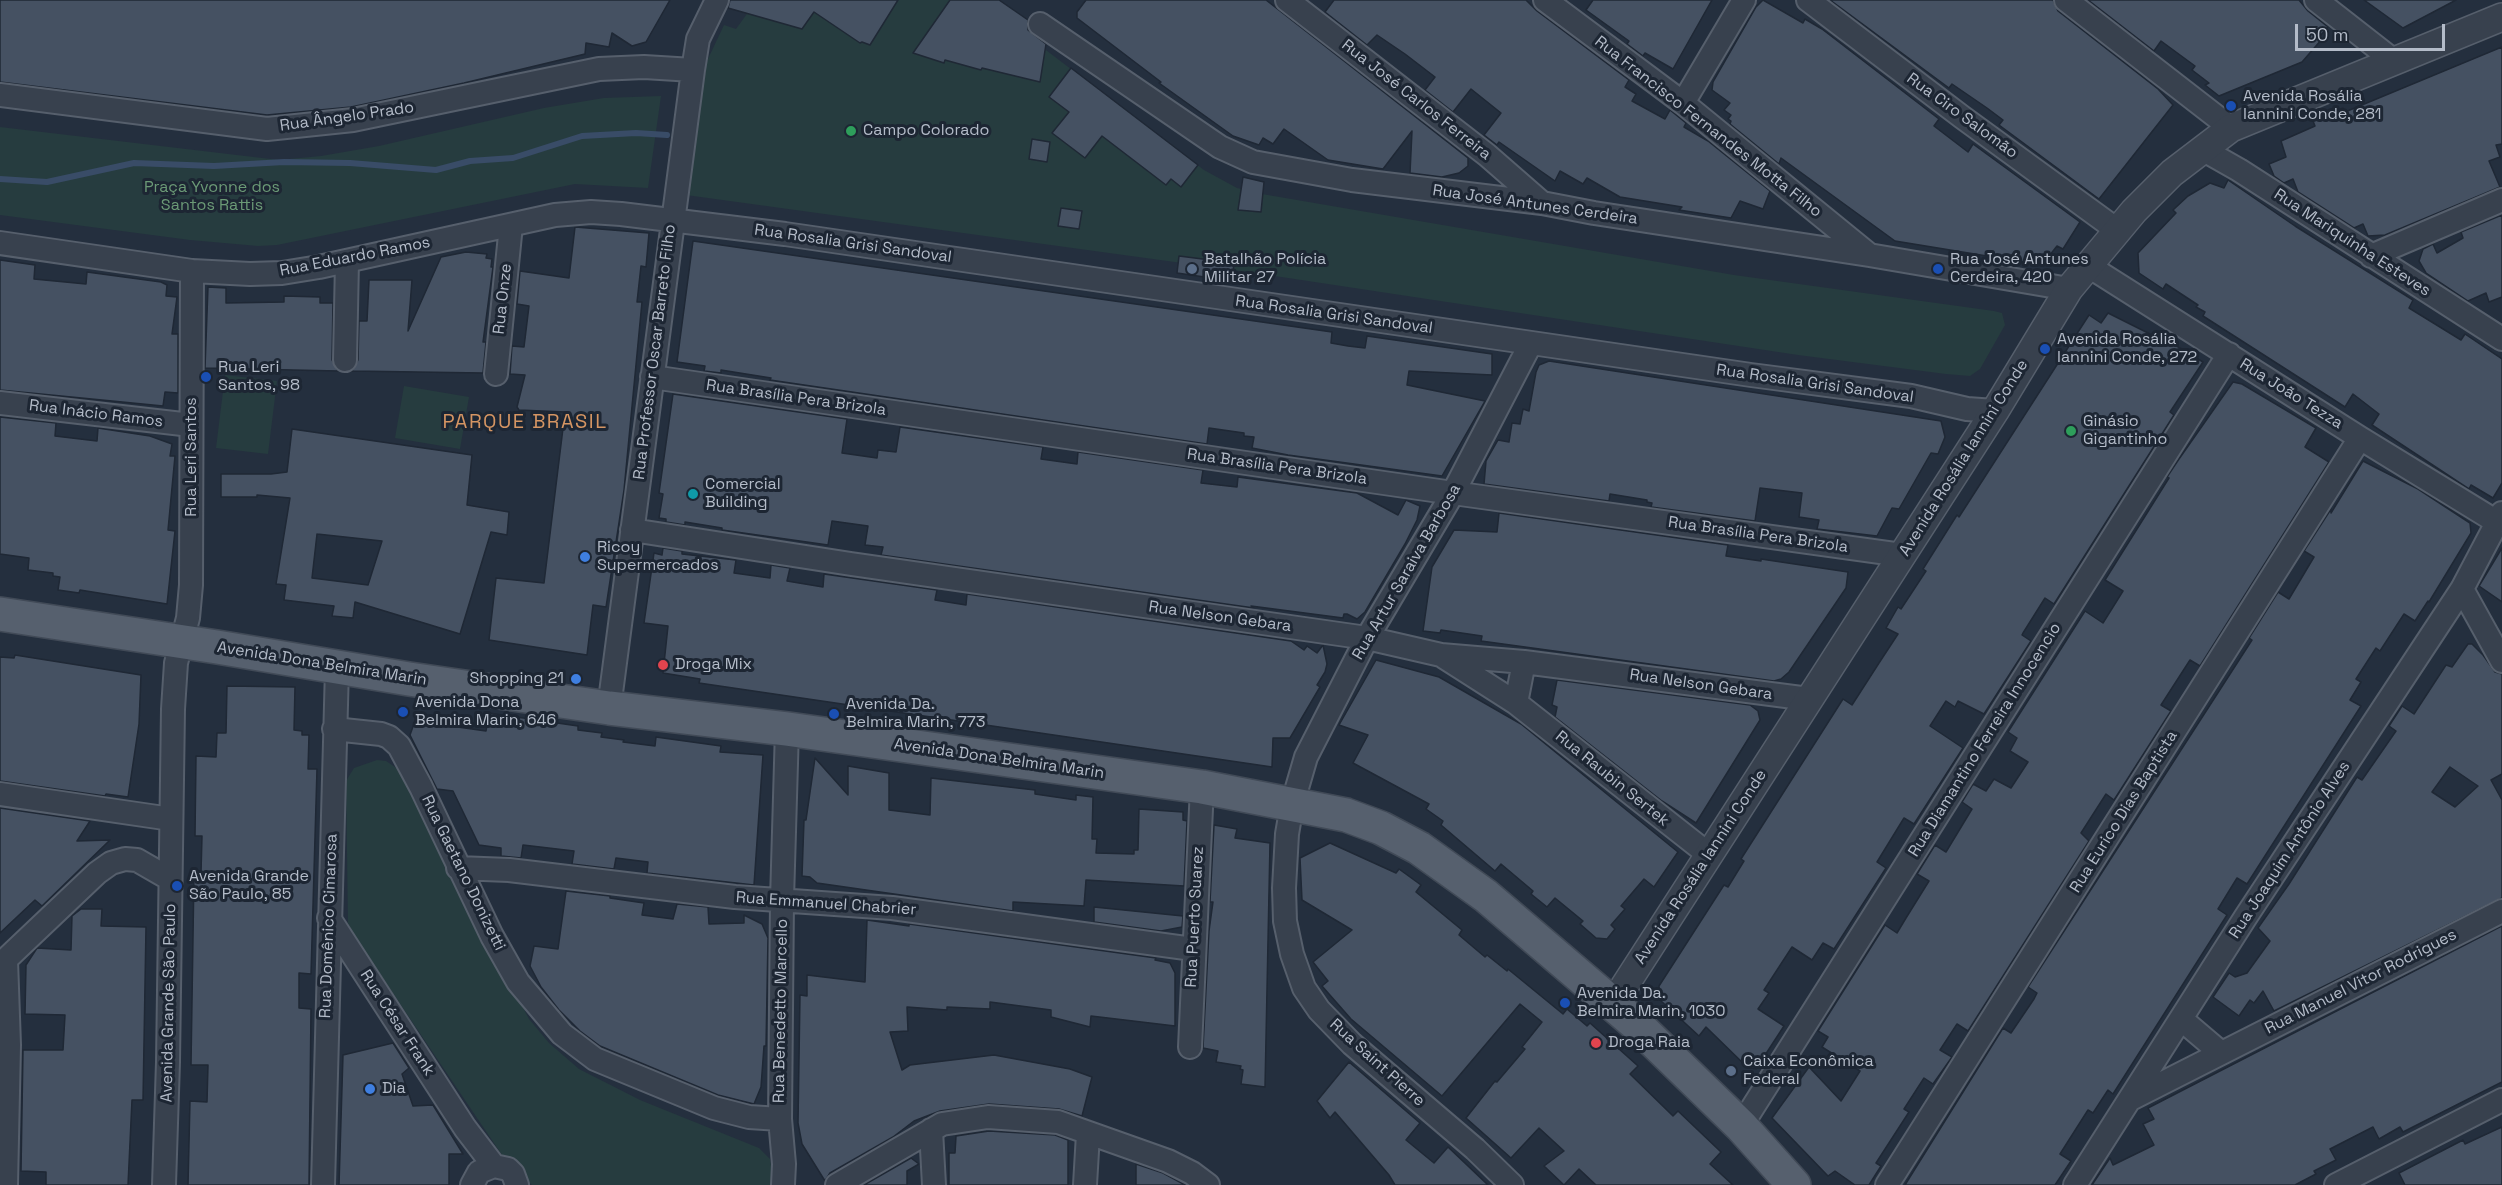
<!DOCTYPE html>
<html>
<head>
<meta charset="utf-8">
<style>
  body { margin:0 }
  #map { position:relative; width:2502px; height:1185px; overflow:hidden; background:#242f3e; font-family:"Space Grotesk",sans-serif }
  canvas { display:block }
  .scale { position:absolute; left:2295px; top:24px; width:150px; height:27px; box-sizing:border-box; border:3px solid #b4bcc9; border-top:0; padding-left:8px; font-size:18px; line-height:21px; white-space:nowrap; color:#b4bcc9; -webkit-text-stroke:4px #1d2633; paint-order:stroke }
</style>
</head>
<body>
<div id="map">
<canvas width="2502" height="1185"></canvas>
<div class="scale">50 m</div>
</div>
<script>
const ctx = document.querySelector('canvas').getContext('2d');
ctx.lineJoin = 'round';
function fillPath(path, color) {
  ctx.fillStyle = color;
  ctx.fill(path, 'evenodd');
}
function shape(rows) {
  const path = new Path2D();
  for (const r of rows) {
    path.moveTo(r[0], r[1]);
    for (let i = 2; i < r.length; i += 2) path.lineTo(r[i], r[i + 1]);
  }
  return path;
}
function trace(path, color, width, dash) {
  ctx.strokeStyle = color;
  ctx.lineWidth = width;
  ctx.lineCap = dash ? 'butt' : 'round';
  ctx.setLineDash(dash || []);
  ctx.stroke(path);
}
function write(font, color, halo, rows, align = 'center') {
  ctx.font = font + ' "Space Grotesk",sans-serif';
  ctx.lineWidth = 6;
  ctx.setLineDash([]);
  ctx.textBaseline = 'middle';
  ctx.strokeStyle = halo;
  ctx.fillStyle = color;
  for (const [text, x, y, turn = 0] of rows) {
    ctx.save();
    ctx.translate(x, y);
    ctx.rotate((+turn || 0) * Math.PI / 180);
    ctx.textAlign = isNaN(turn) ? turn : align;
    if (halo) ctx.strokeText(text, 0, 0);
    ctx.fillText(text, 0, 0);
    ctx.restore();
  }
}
const green = shape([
  [757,0,962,0,1034,41,1204,170,1237,188,1262,194,1734,275,1994,311,2002,313,2005,325,1980,369,1970,376,1946,374,1798,355,1255,273,686,195,707,61,724,25,736,29],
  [661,96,648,188,575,184,277,245,258,246,190,240,0,215,0,127,279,160,321,156,379,146,544,108,604,98],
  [225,375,277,381,268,454,216,448],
  [404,386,469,397,460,449,395,438],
  [377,760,386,761,395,767,404,778,529,1019,549,1043,579,1069,640,1100,759,1148,770,1159,774,1185,532,1185,504,1158,355,937,348,923,346,781,354,768]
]);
const stream = shape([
  [0,179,47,182,134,163,214,166,284,162,350,163,436,170,470,161,513,158,582,136,636,133,667,135]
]);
const building = shape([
  [0,0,670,0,646,42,632,46,612,33,609,47,586,43,585,54,464,83,351,107,267,115,0,82,0,0],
  [730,0,898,0,870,45,862,42,860,43,814,12,802,29,728,8,730,0],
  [950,0,999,0,1028,20,1028,30,1046,44,1040,82,982,68,981,70,945,60,944,63,913,53,950,0],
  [1086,0,1266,0,1468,158,1468,166,1459,173,1442,177,1410,173,1412,131,1383,169,1328,160,1284,129,1273,144,1263,138,1259,145,1233,136,1159,83,1161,82,1077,18,1077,12,1086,0],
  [1334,0,1526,0,1537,11,1629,80,1625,87,1636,94,1632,101,1665,119,1670,110,1686,123,1684,127,1708,141,1770,191,1763,209,1740,201,1731,218,1679,210,1682,207,1620,197,1587,178,1583,184,1560,171,1555,181,1499,142,1497,145,1484,135,1501,113,1471,89,1453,112,1425,90,1435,77,1405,54,1377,35,1367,45,1325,12,1334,0],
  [1593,0,1712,0,1673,69,1645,53,1643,56,1627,44,1629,41,1586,10,1593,0],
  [1763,0,1803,23,1805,19,1822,29,1939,119,1934,126,1968,152,1973,144,2080,222,2063,249,2057,246,2042,265,1895,241,1781,158,1779,164,1730,124,1731,121,1728,119,1731,115,1724,110,1730,103,1712,90,1713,82,1756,7,1763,0],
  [1830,0,2053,0,2058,11,2158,89,2173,105,2099,199,1999,125,2003,120,1987,108,1952,84,1949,88,1830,0],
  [2088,0,2299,0,2308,11,2328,27,2319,37,2322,39,2302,62,2219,96,2205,85,2209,83,2192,70,2195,66,2161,41,2154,51,2088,0],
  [2364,0,2456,0,2403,28,2364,0],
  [2502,47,2502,144,2496,145,2500,157,2489,161,2500,187,2385,235,2368,236,2363,224,2354,228,2298,192,2293,179,2284,183,2274,176,2269,164,2286,157,2281,141,2315,126,2313,121,2343,108,2345,112,2502,47],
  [1071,68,1198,165,1181,187,1171,179,1166,185,1102,136,1085,158,1052,133,1069,112,1049,97,1071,68],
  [1032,139,1050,142,1047,162,1029,159,1032,139],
  [1243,177,1264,182,1261,212,1238,210,1243,177],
  [2228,180,2295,226,2413,300,2409,308,2461,340,2465,334,2502,359,2502,483,2493,498,2471,485,2469,489,2372,425,2379,414,2353,394,2345,407,2203,316,2205,312,2196,307,2198,305,2166,284,2163,289,2139,273,2138,253,2176,213,2173,210,2188,196,2210,183,2224,188,2228,180],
  [1061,208,1082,211,1079,229,1058,226,1061,208],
  [2502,215,2502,297,2489,302,2486,293,2468,301,2426,273,2419,261,2423,249,2433,244,2437,253,2463,238,2461,232,2502,215],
  [575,227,649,233,646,267,641,266,637,302,642,302,624,490,606,607,593,605,587,655,489,640,496,578,544,583,565,412,519,410,517,407,525,375,510,374,512,346,524,347,529,306,517,304,520,271,569,278,575,227],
  [693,241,1332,332,1331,343,1348,346,1365,348,1367,336,1492,354,1492,375,1409,371,1407,385,1485,401,1442,476,1288,455,1252,448,1254,437,1244,436,1244,433,1209,428,1207,444,770,380,771,378,721,370,721,373,704,371,705,366,677,362,693,241],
  [466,252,487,254,486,258,492,259,491,267,493,267,483,342,486,342,483,373,352,371,358,360,359,321,367,321,369,280,412,280,408,331,441,257,466,252],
  [1179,256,1234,263,1232,281,1177,273,1179,256],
  [0,260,35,265,34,279,86,284,87,272,161,282,167,285,166,296,177,297,172,334,178,334,178,393,165,392,163,406,0,390,0,260],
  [208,287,226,288,226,303,284,302,284,296,320,297,320,303,333,303,332,360,338,371,205,368,208,287],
  [2108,313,2164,341,2165,339,2203,362,2170,412,2174,415,2054,604,2045,598,2023,633,2022,635,2031,641,1984,714,1958,701,1955,707,1946,701,1930,726,1963,748,1914,824,1904,818,1877,862,1886,868,1834,949,1823,943,1812,960,1792,947,1764,990,1769,993,1758,1009,1784,1026,1756,1069,1747,1067,1706,1027,1699,1036,1660,1000,1659,986,1724,885,1728,887,1744,861,1741,859,1843,699,1852,705,1879,663,1898,634,1886,628,1898,607,1901,609,1926,571,1923,569,1957,515,1959,517,2089,315,2101,323,2108,313],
  [1549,361,1941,421,1945,437,1938,454,1931,453,1899,509,1892,508,1877,536,1817,529,1819,520,1799,517,1802,493,1760,488,1755,521,1651,507,1652,503,1647,502,1647,500,1610,494,1609,501,1484,484,1486,461,1498,440,1509,442,1512,423,1520,424,1523,409,1529,411,1536,372,1539,365,1549,361],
  [2233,382,2242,384,2316,428,2305,447,2329,462,2200,666,2190,660,2161,705,2171,711,2114,800,2106,794,2081,833,2089,841,1968,1031,1957,1024,1940,1050,1952,1057,1933,1084,1924,1078,1904,1109,1909,1112,1876,1163,1881,1166,1869,1185,1855,1185,1835,1171,1828,1176,1772,1118,1809,1067,1841,1101,1860,1071,1822,1047,1828,1037,1818,1031,1885,925,1897,933,1906,918,1929,881,1917,874,1935,845,1946,852,1972,809,1962,802,1973,784,1986,791,1994,779,2011,788,2028,762,2010,751,2017,738,2008,732,2085,611,2103,623,2123,591,2105,580,2169,478,2167,477,2179,459,2233,382],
  [673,394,847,419,842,453,877,458,878,450,896,452,900,427,1043,447,1041,459,1077,464,1078,452,1203,470,1201,483,1237,487,1238,477,1357,493,1398,515,1406,500,1420,506,1417,520,1405,544,1365,612,1357,619,1347,614,1344,614,1343,618,1251,606,1254,608,881,555,883,547,865,545,868,526,832,521,828,545,722,530,722,528,685,522,685,525,666,522,666,519,659,518,663,494,659,493,673,394],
  [0,417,56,423,55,436,97,441,98,428,150,436,172,444,170,456,175,456,168,530,175,531,167,604,80,590,79,593,58,590,60,577,53,576,53,573,28,570,29,558,0,554,0,417],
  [292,429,472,455,467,505,509,512,507,535,491,532,460,634,355,602,353,618,332,616,334,606,284,600,286,585,276,584,290,498,257,495,257,497,221,497,221,474,271,474,287,472,292,429],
  [317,534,382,541,368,585,312,578,317,534],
  [2363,461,2418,489,2470,523,2471,533,2429,602,2428,601,2415,621,2404,614,2380,651,2376,648,2356,679,2361,682,2350,700,2361,706,2247,884,2237,878,2218,909,2227,915,2113,1094,2108,1090,2093,1113,2088,1110,2060,1154,2071,1161,2055,1185,1905,1185,2003,1028,2011,1033,2034,999,2037,993,2028,987,2252,640,2249,638,2278,592,2289,599,2314,557,2304,551,2331,509,2331,513,2363,461],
  [1499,513,1728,545,1726,556,1761,561,1761,559,1848,572,1846,588,1789,672,1781,679,1774,681,1481,641,1482,636,1441,630,1440,633,1423,631,1432,567,1454,530,1497,532,1499,513],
  [663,548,682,551,682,554,736,560,734,573,770,578,771,565,790,568,787,581,823,587,824,574,937,590,935,600,966,605,967,594,1291,641,1304,650,1307,646,1317,653,1323,645,1327,664,1325,672,1317,685,1320,687,1290,738,1273,738,1272,767,699,683,700,679,663,673,668,626,644,623,654,553,662,555,663,548],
  [2502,548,2502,602,2479,586,2502,548],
  [2468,644,2472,644,2483,655,2495,672,2502,674,2502,774,2491,780,2502,800,2502,898,2274,1011,2263,991,2254,1003,2250,1000,2239,1016,2213,997,2229,973,2235,977,2247,973,2270,941,2258,928,2289,884,2357,777,2362,780,2396,731,2389,726,2402,706,2414,714,2446,665,2452,667,2468,644],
  [2450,767,2478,786,2455,807,2432,792,2450,767],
  [15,655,141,675,139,724,128,797,106,794,105,796,0,781,0,657,14,658,15,655],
  [1376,660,1439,677,1521,724,1678,852,1654,887,1644,879,1621,906,1625,909,1611,925,1615,929,1607,939,1596,938,1580,924,1583,921,1555,898,1547,907,1531,894,1533,891,1501,864,1495,871,1441,825,1443,821,1426,809,1429,804,1353,763,1368,735,1339,725,1376,660],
  [1557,680,1750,705,1758,711,1760,720,1696,823,1662,801,1555,717,1557,707,1552,705,1557,680],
  [227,686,295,687,294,730,302,731,302,735,309,735,308,769,317,769,311,974,299,973,299,1008,311,1009,309,1185,188,1185,190,1101,207,1102,208,1065,191,1065,194,873,201,873,202,836,195,836,196,756,216,757,217,733,226,733,227,686],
  [489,713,578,726,578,730,602,733,601,737,624,740,623,742,655,746,656,737,721,746,720,752,763,755,754,885,647,873,648,862,616,858,614,869,572,864,574,851,523,845,521,858,501,856,501,848,479,845,453,791,437,789,410,735,415,721,486,731,489,713],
  [815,758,848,795,848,766,889,773,889,810,930,815,931,778,1035,790,1035,794,1076,800,1076,795,1093,797,1092,839,1097,839,1096,853,1134,854,1134,850,1138,850,1139,809,1183,812,1183,820,1187,821,1184,886,1086,880,1084,906,1013,902,1013,911,817,883,810,877,802,876,804,820,806,820,815,758],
  [0,808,90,821,77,841,110,840,42,906,35,900,0,933,0,808],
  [1214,825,1237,829,1235,838,1270,843,1265,1087,1241,1084,1243,1070,1240,1069,1241,1066,1216,1062,1218,1051,1203,1048,1209,931,1213,902,1210,902,1214,825],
  [1330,843,1396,873,1399,869,1421,885,1416,892,1462,930,1459,935,1485,957,1487,955,1507,971,1508,969,1563,1014,1567,1009,1587,1026,1590,1023,1638,1066,1630,1074,1673,1116,1678,1111,1721,1152,1710,1164,1733,1185,1596,1185,1579,1169,1564,1185,1544,1166,1564,1151,1539,1128,1511,1158,1466,1118,1495,1081,1497,1082,1525,1049,1522,1047,1542,1022,1520,1004,1442,1096,1351,1019,1322,986,1328,981,1313,962,1352,930,1302,900,1300,858,1330,843],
  [566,891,610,896,610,898,644,903,642,915,673,919,677,904,708,907,709,924,744,923,744,915,762,924,768,938,766,1046,764,1046,761,1087,754,1104,718,1095,600,1046,580,1031,559,1010,541,987,530,966,534,946,558,949,566,891],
  [1094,907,1183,916,1182,927,1161,931,1094,922,1094,907],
  [81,909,102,909,101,926,146,927,143,1100,132,1100,128,1185,46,1185,46,1172,21,1171,23,1050,63,1050,65,1015,25,1014,26,965,37,948,71,950,72,916,81,909],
  [867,920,909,926,909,924,1156,958,1155,960,1170,963,1175,973,1175,1026,1091,1016,1090,1027,1051,1017,1051,1010,990,1002,990,1009,947,1007,947,1010,907,1007,908,1031,890,1032,902,1070,910,1065,994,1055,1070,1069,1092,1077,1082,1116,1059,1109,989,1104,940,1111,914,1121,893,1137,830,1173,825,1181,802,1144,798,1123,800,995,807,996,807,975,865,982,867,920],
  [2502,926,2502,1082,2403,1132,2400,1127,2379,1139,2373,1127,2330,1149,2336,1160,2314,1171,2316,1174,2295,1185,2092,1185,2110,1158,2113,1165,2154,1145,2143,1124,2154,1119,2148,1108,2502,926],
  [393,1043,409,1068,402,1074,413,1106,433,1105,463,1154,449,1154,449,1185,339,1185,343,1055,393,1043],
  [1349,1062,1420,1123,1406,1140,1434,1163,1448,1147,1488,1185,1395,1185,1389,1175,1335,1112,1330,1118,1317,1101,1349,1062],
  [2502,1127,2502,1185,2405,1185,2399,1173,2463,1140,2465,1144,2502,1127],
  [989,1131,1055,1135,1068,1140,1068,1185,949,1185,949,1153,955,1153,956,1136,989,1131],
  [911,1158,919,1164,907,1171,907,1185,864,1185,911,1158],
  [1136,1164,1163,1173,1185,1185,1136,1185,1136,1164]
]);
const minor = shape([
  [1287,0,1487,155,1542,203],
  [1545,0,1683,103,1867,253],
  [1808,0,1962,117,2117,230],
  [2066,0,2231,128],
  [2316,0,2394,61],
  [1040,24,1220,147,1253,162,1352,180,1542,203,1594,213,1869,255,2069,289],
  [0,95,267,129,353,120,599,69,644,67,693,70],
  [1683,103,1744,0],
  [2202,149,2239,170,2502,339],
  [0,243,192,271,250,274,282,273,319,267,555,215,591,212,621,214,785,234,1751,375,1911,396,1967,409,1995,411],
  [2371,256,2502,200],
  [2087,265,2360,438,2497,522],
  [345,360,347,261],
  [496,374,511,225],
  [652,377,1453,493,1902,555],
  [0,403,191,425],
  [632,530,851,564,1367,638,1441,655,1524,662,1809,699],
  [2462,589,2502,661],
  [1444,657,1516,703,1708,854],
  [1516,703,1524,662],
  [609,708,693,70,698,39,717,0],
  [334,729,381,734,389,737,399,746,421,787,492,936,518,982,562,1034,595,1059,714,1108,749,1117,780,1119],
  [0,794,171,819],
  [458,868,509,870,735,897,892,908,1193,949],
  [329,918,465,1128,494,1166],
  [0,965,97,873,111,863,125,859,137,860,170,879],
  [2181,1019,2221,1053],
  [1190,1047,1202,787],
  [2131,1099,2502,911],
  [1741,1126,2229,354],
  [931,1130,934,1185],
  [6,1185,9,1045,6,960],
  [164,1185,168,1062,173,709,176,663,188,618,191,585,192,271],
  [323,1185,337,668],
  [472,1185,479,1172,494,1166,508,1169,513,1174,517,1185],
  [783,1185,784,1164,780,1119,782,900,787,729],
  [837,1185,942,1124,988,1117,1058,1122,1168,1161,1192,1173,1208,1185],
  [1085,1185,1088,1134],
  [1512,1185,1475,1149,1352,1044,1319,1010,1304,988,1292,954,1285,921,1284,888,1287,834,1292,805,1306,757,1367,638,1453,493,1531,343],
  [1887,1185,2360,438],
  [2075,1185,2245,918,2462,589,2502,513],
  [2336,1185,2502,1100]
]);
const tertiary = shape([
  [1613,1004,1995,411,2069,289,2134,211,2172,173,2231,128,2502,17]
]);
const primary = shape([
  [0,614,217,647,409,679,609,708,787,729,1202,787,1346,815,1381,828,1419,848,1486,896,1636,1024,1741,1126,1794,1185]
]);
const markers = [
  [2231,106,6,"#1a4fb4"],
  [851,131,6,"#2e9e5b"],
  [1192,269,6,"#5c6f8a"],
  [1938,269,6,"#1a4fb4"],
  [2045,349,6,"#1a4fb4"],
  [206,377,6,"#1a4fb4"],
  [2071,431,6,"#2e9e5b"],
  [693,494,6,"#0f9aa8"],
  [585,557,6,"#3f7fe0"],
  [663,665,6,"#e0444e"],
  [576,679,6,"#3f7fe0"],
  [403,712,6,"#1a4fb4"],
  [834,714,6,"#1a4fb4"],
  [177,886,6,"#1a4fb4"],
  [1565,1003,6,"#1a4fb4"],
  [1596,1043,6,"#e0444e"],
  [1731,1071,6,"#5c6f8a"],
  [370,1089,6,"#3f7fe0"]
];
const poiNames = [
  ["Avenida Rosália",2243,97],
  ["Iannini Conde, 281",2243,115],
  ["Campo Colorado",863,131],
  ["Batalhão Polícia",1204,260],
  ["Militar 27",1204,278],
  ["Rua José Antunes",1950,260],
  ["Cerdeira, 420",1950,278],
  ["Avenida Rosália",2057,340],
  ["Iannini Conde, 272",2057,358],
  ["Rua Leri",218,368],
  ["Santos, 98",218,386],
  ["Ginásio",2083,422],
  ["Gigantinho",2083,440],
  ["Comercial",705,485],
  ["Building",705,503],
  ["Ricoy",597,548],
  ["Supermercados",597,566],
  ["Droga Mix",675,665],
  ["Shopping 21",564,679,"right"],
  ["Avenida Dona",415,703],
  ["Belmira Marin, 646",415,721],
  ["Avenida Da.",846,705],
  ["Belmira Marin, 773",846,723],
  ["Avenida Grande",189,877],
  ["São Paulo, 85",189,895],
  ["Avenida Da.",1577,994],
  ["Belmira Marin, 1030",1577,1012],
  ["Droga Raia",1608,1043],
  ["Caixa Econômica",1743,1062],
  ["Federal",1743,1080],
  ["Dia",382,1089]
];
const streetNames = [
  ["Rua José Carlos Ferreira",1416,100,38],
  ["Rua Ciro Salomão",1962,116,36],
  ["Rua Ângelo Prado",347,117,-8],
  ["Rua Francisco Fernandes Motta Filho",1708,127,38],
  ["Rua José Antunes Cerdeira",1535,205,8],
  ["Rua Mariquinha Esteves",2352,243,33],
  ["Rua Rosalia Grisi Sandoval",853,244,8],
  ["Rua Eduardo Ramos",355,257,-11],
  ["Rua Onze",503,299,-84],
  ["Rua Rosalia Grisi Sandoval",1334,315,8],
  ["Rua Professor Oscar Barreto Filho",655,352,-83],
  ["Rua Rosalia Grisi Sandoval",1815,384,8],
  ["Rua João Tezza",2291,394,32],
  ["Rua Brasília Pera Brizola",796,398,8],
  ["Rua Inácio Ramos",96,414,7],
  ["Rua Leri Santos",192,457,-90],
  ["Avenida Rosália Iannini Conde",1964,458,-58],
  ["Rua Brasília Pera Brizola",1277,467,8],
  ["Rua Brasília Pera Brizola",1758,535,8],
  ["Rua Artur Saraiva Barbosa",1407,572,-60],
  ["Rua Nelson Gebara",1220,617,8],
  ["Avenida Dona Belmira Marin",322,664,9],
  ["Rua Nelson Gebara",1701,685,8],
  ["Rua Diamantino Ferreira Innocencio",1985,740,-58],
  ["Avenida Dona Belmira Marin",999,759,8],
  ["Rua Raubin Sertek",1612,779,39],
  ["Rua Eurico Dias Baptista",2124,812,-58],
  ["Rua Joaquim Antônio Alves",2290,850,-57],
  ["Avenida Rosália Iannini Conde",1701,867,-57],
  ["Rua Gaetano Donizetti",463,873,64],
  ["Rua Emmanuel Chabrier",826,904,4],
  ["Rua Puerto Suarez",1195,917,-87],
  ["Rua Domênico Cimarosa",329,926,-88],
  ["Rua Manuel Vitor Rodrigues",2361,982,-27],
  ["Avenida Grande São Paulo",169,1003,-89],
  ["Rua Benedetto Marcello",781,1011,-89],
  ["Rua César Frank",397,1023,57],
  ["Rua Saint Pierre",1377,1063,42]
];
const parkNames = [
  ["Praça Yvonne dos",212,188],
  ["Santos Rattis",212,206]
];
const quarterNames = [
  ["PARQUE BRASIL",525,423]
];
fillPath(green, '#263c3f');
trace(stream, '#394c67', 6);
fillPath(building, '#455162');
trace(building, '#1f2835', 1.5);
trace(minor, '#565f6c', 26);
trace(tertiary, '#565f6c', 30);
trace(primary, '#414a57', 36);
trace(minor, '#38414e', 22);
trace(tertiary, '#38414e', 27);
trace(primary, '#56606e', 33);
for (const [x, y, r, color] of markers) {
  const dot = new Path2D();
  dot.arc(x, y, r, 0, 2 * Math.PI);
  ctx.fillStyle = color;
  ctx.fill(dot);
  trace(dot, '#1d2633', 2);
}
write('16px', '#b4bcc9', '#1d2633', poiNames, 'left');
write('16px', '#b4bcc9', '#1d2633', streetNames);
write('16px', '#6b9a76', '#1d2633', parkNames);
ctx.letterSpacing = '1.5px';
write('20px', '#d59563', '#1d2633', quarterNames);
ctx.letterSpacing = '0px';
</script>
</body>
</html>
